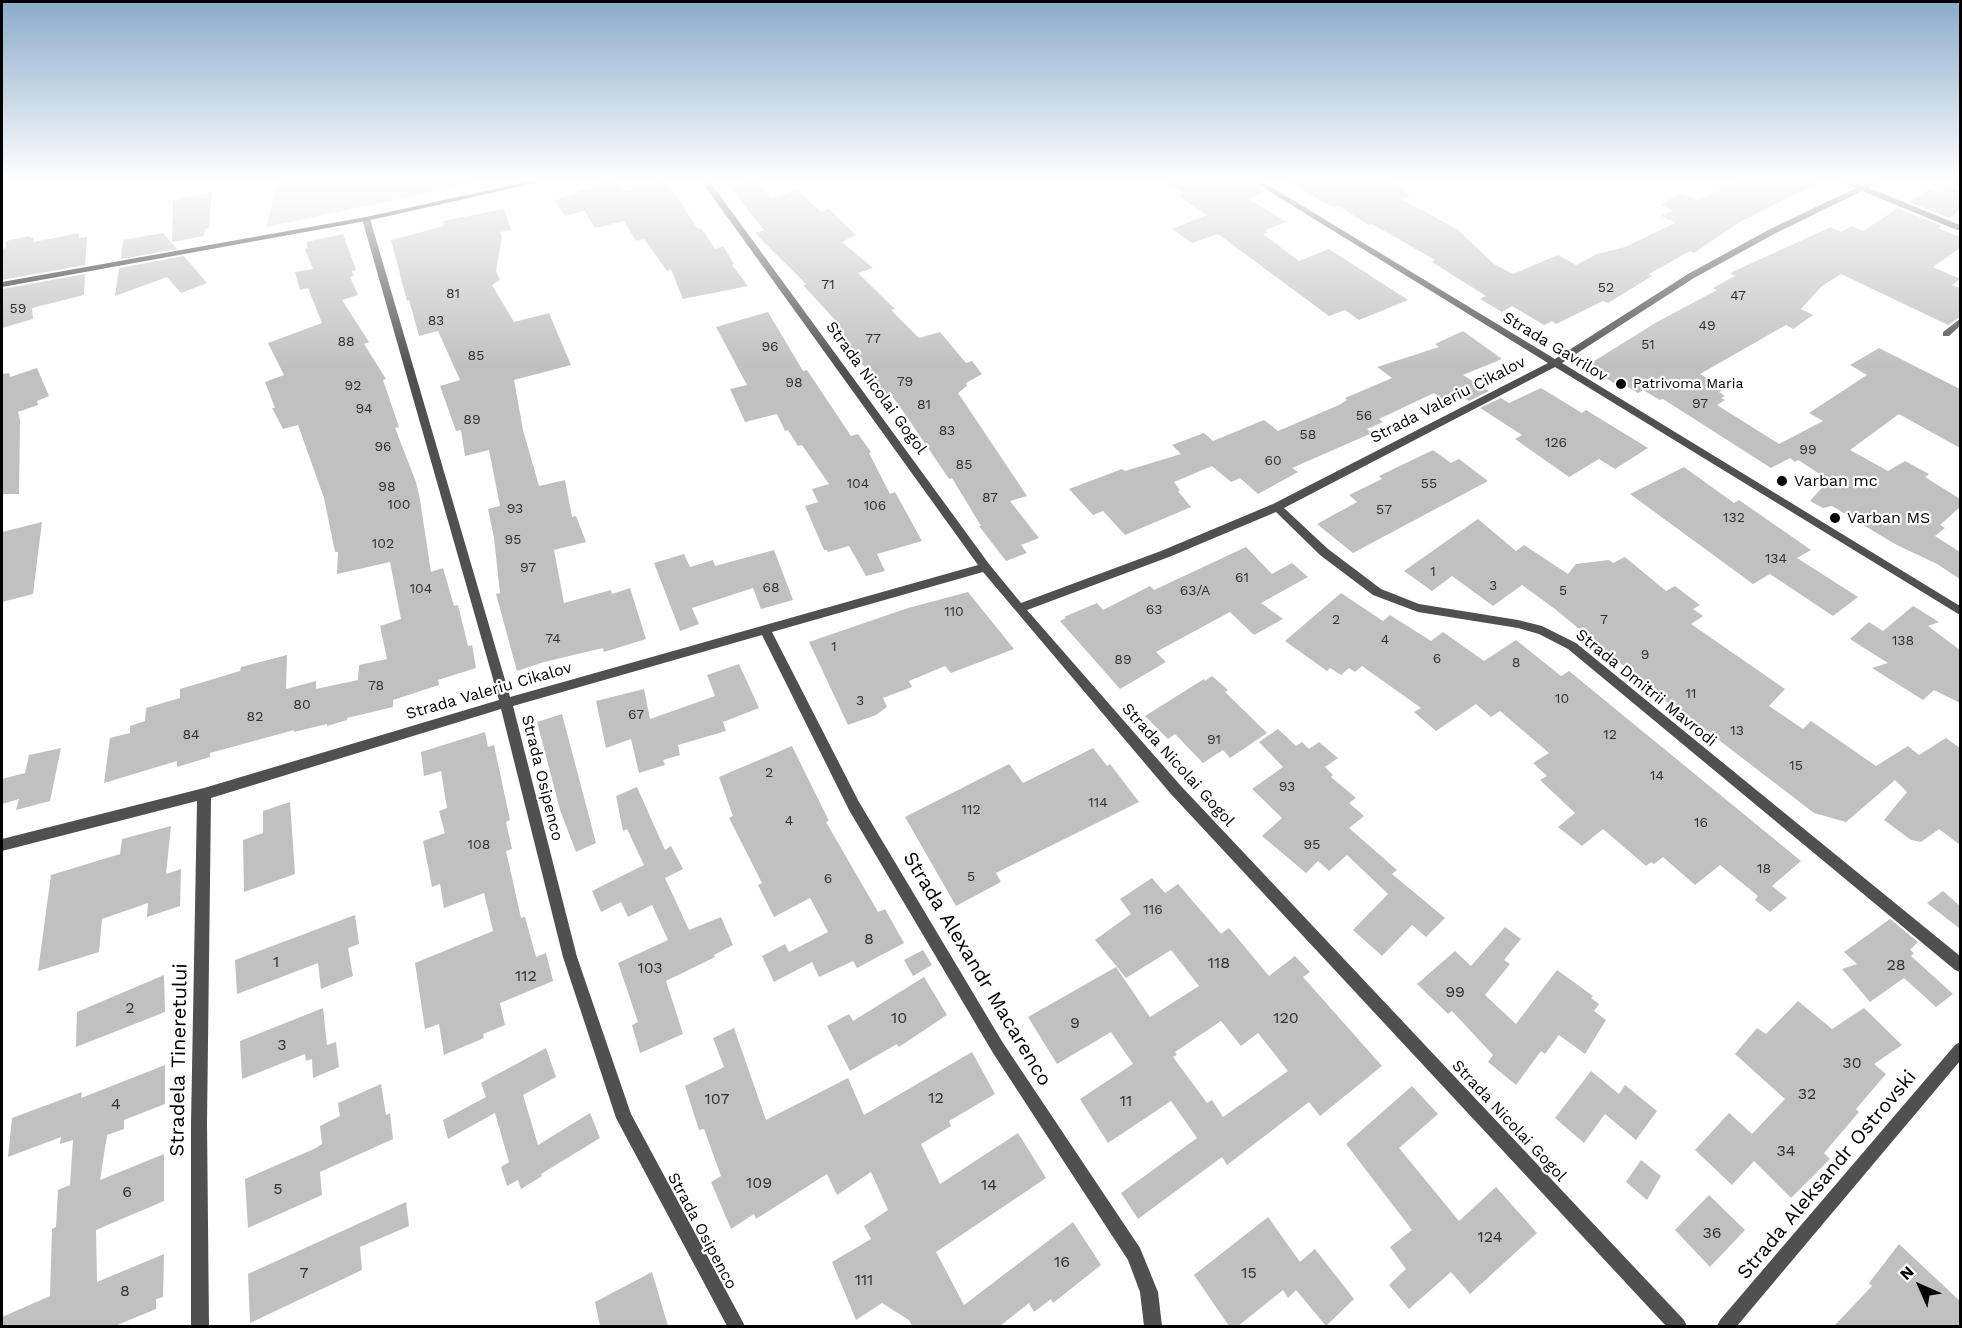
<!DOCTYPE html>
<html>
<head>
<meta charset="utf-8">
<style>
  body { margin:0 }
  #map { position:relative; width:1962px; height:1328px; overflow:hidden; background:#fff; font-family:"Work Sans",sans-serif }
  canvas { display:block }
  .frame { position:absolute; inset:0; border:3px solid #000; pointer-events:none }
  .north { position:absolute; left:1890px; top:1256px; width:60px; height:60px; -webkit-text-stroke:4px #fff; paint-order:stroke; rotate:315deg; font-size:16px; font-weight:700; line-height:24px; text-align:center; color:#000 }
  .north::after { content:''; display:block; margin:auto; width:21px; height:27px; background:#000; clip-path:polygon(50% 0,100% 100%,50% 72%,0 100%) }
</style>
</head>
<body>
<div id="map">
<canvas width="1962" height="1328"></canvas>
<div class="frame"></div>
<div class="north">N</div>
</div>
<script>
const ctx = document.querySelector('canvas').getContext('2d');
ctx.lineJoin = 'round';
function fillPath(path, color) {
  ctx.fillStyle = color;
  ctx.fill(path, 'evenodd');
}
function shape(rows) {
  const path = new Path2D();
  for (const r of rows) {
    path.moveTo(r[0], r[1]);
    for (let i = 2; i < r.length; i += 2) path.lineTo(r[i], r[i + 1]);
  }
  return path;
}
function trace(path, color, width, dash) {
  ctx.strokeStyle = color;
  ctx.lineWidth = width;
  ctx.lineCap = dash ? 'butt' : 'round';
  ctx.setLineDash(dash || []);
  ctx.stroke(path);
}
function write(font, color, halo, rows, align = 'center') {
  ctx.font = font + ' "Work Sans",sans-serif';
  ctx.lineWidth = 4.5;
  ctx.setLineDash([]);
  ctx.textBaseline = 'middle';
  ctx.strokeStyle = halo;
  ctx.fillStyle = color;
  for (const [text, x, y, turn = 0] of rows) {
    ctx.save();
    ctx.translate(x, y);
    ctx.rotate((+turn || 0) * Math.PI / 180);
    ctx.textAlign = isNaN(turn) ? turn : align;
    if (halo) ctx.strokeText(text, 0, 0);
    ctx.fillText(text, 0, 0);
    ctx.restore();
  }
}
const green = shape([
  [277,182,480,182,267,227]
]);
const building = shape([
  [604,182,617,182,624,192,657,182,667,182,698,229,701,228,715,249,723,246,734,264,732,265,748,286,683,299,671,269,667,271,644,239,636,241,624,221,595,228,585,211,565,216,554,201,576,192,604,185],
  [749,182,757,182,771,198,797,190,821,212,829,209,856,235,842,242,873,268,858,273,895,309,891,310,919,338,940,332,966,363,972,361,982,374,966,383,967,386,958,393,1027,496,1010,501,1039,538,1021,545,1027,553,1006,561,979,526,981,526,952,478,949,479,905,414,892,396,887,398,832,322,836,321,803,285,806,284,755,233,764,230,730,187],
  [1166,182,1252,182,1266,192,1249,199,1286,222,1265,230,1268,232,1263,234,1299,261,1329,249,1408,300,1359,320,1345,310,1329,316,1218,234,1192,243,1172,229,1207,215,1178,196,1184,193],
  [1289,182,1389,182,1411,195,1402,199,1458,230,1494,264,1513,274,1558,255,1576,265,1597,254,1625,247,1675,223,1661,216,1673,210,1661,205,1680,193,1697,200,1737,182,1820,182,1740,222,1694,253,1690,251,1649,274,1652,276,1608,303,1603,301,1556,324,1552,321,1544,325,1512,306,1502,312,1480,299,1486,296,1432,262,1435,260,1372,224,1369,225,1338,206,1332,207],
  [1947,187,1960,191,1960,209,1950,218,1909,202,1929,189,1939,193],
  [212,192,209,228,205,229,204,236,172,242,173,200],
  [1898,208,1941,226,1938,228,1960,237,1960,248,1933,267,1960,279,1952,285,1960,288,1960,317,1948,325,1841,274,1822,286,1801,309,1813,315,1793,329,1786,325,1700,374,1725,389,1719,392,1725,396,1721,398,1725,400,1717,405,1779,444,1823,421,1809,413,1867,375,1850,365,1879,348,1960,389,1960,448,1899,414,1850,450,1888,471,1905,461,1929,474,1925,477,1960,499,1960,507,1940,525,1945,528,1935,536,1960,552,1960,579,1937,564,1895,544,1832,506,1823,508,1810,501,1829,480,1798,460,1795,462,1790,458,1771,468,1663,399,1660,400,1643,390,1638,393,1621,383,1617,385,1586,366,1657,322,1717,290,1713,288,1735,276,1730,273,1831,227,1841,232,1852,226,1863,231],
  [504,209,511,230,500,232,502,237,496,271,500,280,492,285,514,322,549,313,571,365,514,380,523,430,539,486,565,480,572,517,576,516,586,542,554,550,564,603,611,590,612,594,630,588,646,639,604,652,603,648,544,662,517,671,496,594,500,593,494,538,488,509,500,506,489,450,465,456,461,430,456,431,440,386,460,380,438,331,419,336,409,300,407,301,391,240,444,226,443,221],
  [79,233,79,238,87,237,85,265,2,280,2,249,6,248,6,241,30,236,30,238,34,237,33,242],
  [163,233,177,249,121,259,123,240],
  [343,234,356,270,352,271,353,276,350,277,358,295,342,300,369,342,364,344,386,379,383,380,399,427,395,428,416,482,420,500,431,572,443,568,454,606,458,605,468,646,472,645,476,668,438,680,439,685,393,700,393,707,347,718,347,720,327,726,327,724,294,732,294,730,210,753,210,757,177,767,177,761,104,783,110,738,130,733,130,726,145,721,146,708,180,698,180,689,240,671,241,667,287,655,286,689,316,681,316,689,358,680,359,665,387,659,380,626,401,619,390,562,337,574,338,552,335,552,324,498,298,425,283,429,272,408,275,408,265,382,284,375,268,343,322,323,308,288,300,290,295,272,313,269,305,249,308,248,306,242],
  [184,256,207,283,181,293,167,277,115,296,119,268],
  [85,274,84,295,32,308,33,319,2,328,2,289],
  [768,312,803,371,807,370,851,436,858,434,871,452,869,453,890,494,895,492,922,541,877,554,885,571,866,576,849,546,828,552,827,550,824,550,805,506,818,502,812,489,829,484,802,445,798,446,788,430,785,431,777,414,745,422,730,389,747,385,716,327],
  [1463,331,1502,359,1463,375,1489,391,1469,401,1461,396,1448,403,1434,393,1379,419,1383,422,1367,429,1372,433,1292,468,1298,472,1258,494,1240,478,1231,482,1212,466,1174,482,1180,490,1178,491,1191,507,1125,535,1103,511,1093,515,1069,489,1122,469,1125,471,1181,454,1172,445,1204,433,1213,441,1264,420,1278,431,1339,405,1347,400,1345,398,1392,378,1377,367,1439,347,1435,344],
  [37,368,49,396,37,401,38,405,18,412,20,420,19,494,2,494,2,374,9,373,10,377],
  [1541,388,1582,413,1586,410,1648,448,1615,469,1599,459,1569,477,1515,439,1522,435,1480,408,1501,398,1509,403],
  [1433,450,1451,463,1459,459,1488,481,1353,553,1317,524,1357,502,1349,495,1382,479,1379,476],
  [1684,467,1734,503,1739,500,1811,550,1797,558,1858,597,1833,616,1770,574,1753,584,1630,494],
  [1478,519,1516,551,1524,545,1568,574,1576,564,1609,560,1613,563,1625,557,1666,591,1675,586,1700,605,1693,609,1703,616,1691,624,1785,689,1769,706,1803,729,1811,721,1876,766,1908,746,1919,755,1946,738,1960,748,1960,845,1939,829,1921,842,1911,840,1884,820,1907,792,1895,780,1846,822,1814,813,1707,731,1685,714,1684,716,1555,609,1522,585,1493,606,1452,576,1432,591,1404,571],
  [42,522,33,594,2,602,2,532],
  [1246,547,1272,574,1292,563,1308,577,1261,603,1283,619,1254,635,1230,612,1156,652,1166,662,1120,689,1060,621,1066,618,1064,617,1097,603,1103,610,1150,586,1154,590],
  [774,550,793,600,761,609,753,588,692,608,699,624,680,631,654,563,684,554,690,567,713,560,715,566],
  [968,592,1014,649,951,673,945,666,909,681,912,687,883,698,887,707,876,715,848,725,809,642,908,608],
  [1341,593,1383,621,1390,615,1431,641,1443,632,1484,661,1516,640,1561,676,1569,671,1801,861,1772,886,1787,898,1770,912,1755,900,1758,896,1720,865,1695,885,1663,857,1654,864,1651,862,1646,866,1603,829,1582,846,1558,827,1575,813,1540,780,1547,776,1533,763,1549,753,1500,711,1491,717,1476,704,1436,731,1414,712,1421,708,1362,666,1355,672,1349,668,1341,675,1330,668,1327,671,1285,641],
  [1913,606,1939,622,1928,626,1960,650,1960,703,1934,690,1923,700,1872,668,1888,663,1850,639,1869,622,1883,631],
  [739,664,759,708,723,722,726,731,678,745,680,755,663,760,665,765,639,773,631,739,606,748,596,701,644,689,650,719,715,696,707,675],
  [1212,676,1228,690,1225,692,1267,733,1230,758,1223,750,1203,763,1175,734,1168,739,1145,716,1204,679,1205,681],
  [562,714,596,843,576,852,560,810,537,722],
  [1278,729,1296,746,1302,742,1309,749,1319,742,1338,758,1325,767,1333,775,1331,777,1356,798,1349,803,1364,816,1349,828,1397,870,1392,874,1445,918,1426,937,1412,925,1382,956,1353,930,1388,894,1347,855,1329,871,1318,861,1306,873,1262,836,1282,818,1252,789,1283,767,1259,742],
  [485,732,488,747,494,745,510,820,506,822,512,849,506,851,521,918,525,917,536,957,546,953,553,981,500,1003,505,1025,483,1034,484,1038,444,1055,439,1024,425,1029,415,963,493,931,484,893,444,908,440,884,432,887,423,841,445,833,439,811,447,808,441,771,424,776,421,752],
  [792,746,829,821,826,822,878,912,885,909,904,943,857,968,853,961,819,977,812,962,774,982,762,956,785,944,789,952,828,932,810,898,774,917,758,885,762,883,729,818,733,816,719,777],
  [61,748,50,801,16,810,19,799,2,804,2,779,25,773,29,755],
  [1093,748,1107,766,1110,764,1139,802,996,873,1001,882,956,906,905,817,1009,764,1023,783],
  [637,787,665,850,671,846,683,869,665,878,689,930,721,917,733,945,714,955,715,957,666,981,683,1034,640,1053,632,1025,638,1022,618,963,668,940,652,905,628,917,621,902,601,912,592,891,644,865,627,829,623,831,616,796],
  [290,802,295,874,244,892,243,840,263,833,263,811],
  [171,826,166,874,181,869,180,906,147,917,148,903,102,919,99,952,38,971,51,875,120,854,122,839],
  [1152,878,1165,893,1178,884,1221,934,1229,928,1269,976,1295,956,1310,972,1303,977,1382,1066,1320,1116,1309,1102,1227,1165,1222,1157,1138,1219,1121,1193,1197,1138,1171,1101,1108,1143,1080,1099,1133,1064,1111,1032,1057,1064,1028,1017,1116,967,1150,1017,1199,986,1171,950,1126,978,1095,940,1131,914,1120,899],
  [1221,1021,1241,1046,1258,1033,1288,1071,1223,1117,1212,1100,1207,1103,1173,1057,1177,1055,1175,1052],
  [1943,891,1960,906,1960,929,1927,903],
  [355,915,359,944,348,948,353,976,321,989,318,963,237,994,235,960],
  [1890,919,1918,942,1910,950,1914,953,1911,956,1953,994,1936,1007,1904,978,1870,1002,1842,969,1857,964,1844,952],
  [1505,927,1521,939,1504,960,1510,964,1485,995,1516,1024,1557,970,1593,996,1591,998,1599,1004,1594,1011,1606,1020,1585,1054,1559,1035,1545,1054,1541,1051,1516,1085,1488,1062,1493,1055,1452,1011,1448,1014,1417,984,1455,951,1471,966],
  [923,950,932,965,913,976,904,960],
  [164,975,165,1012,76,1047,77,1012],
  [924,977,947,1015,899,1047,897,1044,850,1071,827,1026,849,1014,853,1021],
  [1798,1001,1832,1029,1864,1008,1902,1045,1874,1064,1886,1074,1856,1109,1859,1112,1824,1153,1830,1159,1791,1198,1754,1161,1732,1185,1695,1150,1729,1113,1752,1134,1785,1099,1735,1054,1757,1028,1766,1034],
  [323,1008,327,1045,336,1042,339,1067,313,1078,312,1059,306,1061,305,1054,242,1079,240,1041],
  [734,1028,766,1120,848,1078,864,1115,972,1052,995,1094,949,1121,951,1126,921,1144,940,1184,1018,1133,1046,1178,936,1252,964,1305,1073,1222,1101,1265,1053,1303,1051,1299,1034,1312,1029,1303,1000,1326,912,1326,909,1320,882,1303,856,1320,832,1262,871,1239,864,1226,888,1210,871,1172,837,1195,827,1174,756,1219,754,1214,731,1229,711,1182,721,1176,704,1129,699,1130,685,1086,724,1067,713,1038],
  [546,1048,556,1077,523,1095,538,1145,590,1113,600,1138,541,1174,542,1176,521,1189,518,1180,507,1186,501,1167,509,1162,495,1113,448,1139,443,1120,486,1097,481,1083],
  [165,1065,165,1104,124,1120,124,1129,107,1135,100,1180,164,1154,164,1201,96,1230,97,1282,164,1254,163,1297,156,1299,156,1309,115,1326,2,1326,2,1317,50,1296,52,1229,56,1227,58,1190,70,1185,73,1140,60,1144,61,1137,8,1157,12,1118,82,1092,81,1098],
  [1591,1071,1619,1094,1625,1085,1657,1111,1636,1140,1605,1114,1584,1143,1555,1118],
  [381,1084,386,1115,390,1113,393,1139,320,1172,322,1195,248,1228,245,1179,316,1148,322,1144,320,1126,340,1116,338,1103],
  [1412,1086,1438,1114,1399,1148,1459,1221,1496,1187,1537,1233,1470,1294,1451,1272,1409,1309,1389,1285,1406,1269,1390,1247,1412,1230,1346,1144],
  [1641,1160,1661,1176,1647,1200,1626,1182],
  [1709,1195,1745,1230,1710,1267,1675,1230],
  [406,1202,409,1226,360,1247,362,1270,250,1323,248,1274],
  [1268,1217,1300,1262,1315,1249,1354,1299,1326,1326,1296,1290,1288,1298,1283,1290,1238,1326,1229,1326,1194,1275],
  [1899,1244,1960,1301,1960,1326,1834,1326,1872,1286,1869,1283],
  [652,1272,668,1326,600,1326,595,1302]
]);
const minor = shape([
  [702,182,710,182,989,564,1021,603,1161,551,1273,504,1548,363,1254,182,1263,182,1555,359,1688,274,1770,229,1856,188,1844,182,1855,182,1862,185,1868,182,1878,182,1869,188,1960,225,1960,230,1957,230,1862,191,1776,233,1694,278,1562,363,1960,606,1960,615,1555,367,1284,508,1328,549,1381,589,1419,604,1518,620,1542,626,1576,643,1960,956,1960,972,1955,970,1568,649,1539,634,1518,628,1418,612,1373,595,1320,555,1276,512,1169,557,1027,610,1180,785,1684,1320,1687,1326,1666,1326,1170,793,983,572,772,632,859,802,1003,1043,1140,1248,1158,1292,1162,1326,1144,1326,1140,1292,1128,1260,993,1053,849,810,762,635,513,706,577,957,631,1114,745,1326,727,1326,616,1118,563,957,501,709,211,798,207,1123,209,1326,191,1326,191,1123,197,801,2,851,2,839,204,788,499,700,362,219,363,217,370,219,510,697,978,565,702,182],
  [1960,319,1960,326,1949,336,1943,336,1943,332,1960,319],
  [1960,1042,1960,1061,1737,1326,1717,1326,1720,1320,1955,1045,1960,1042]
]);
const secondary = shape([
  [526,182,540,182,366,221,2,287,2,282,366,217,526,182]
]);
const markers = [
  [1621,384,6,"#000"],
  [1782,481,6,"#000"],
  [1835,518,6,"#000"]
];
const numberNames = [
  ["71",828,285],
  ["52",1606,288],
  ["81",453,294],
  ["47",1738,296],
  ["59",18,309],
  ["83",436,321],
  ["49",1707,326],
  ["77",873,339],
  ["88",346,342],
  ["51",1648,345],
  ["96",770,347],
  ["85",476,356],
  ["79",905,382],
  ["98",794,383],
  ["92",353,386],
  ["97",1700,404],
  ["81",924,405],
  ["94",364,409],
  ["56",1364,416],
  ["89",472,420],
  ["83",947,431],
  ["58",1308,435],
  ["126",1556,443],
  ["96",383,447],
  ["99",1808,450],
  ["60",1273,461],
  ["85",964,465],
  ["104",858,484],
  ["55",1429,484],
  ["98",387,487],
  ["87",990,498],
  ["100",399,505],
  ["106",875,506],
  ["93",515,509],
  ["57",1384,510],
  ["132",1734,518],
  ["95",513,540],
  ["102",383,544],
  ["134",1776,559],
  ["97",528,568],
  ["1",1433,572],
  ["61",1242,578],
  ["3",1493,586],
  ["68",771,588],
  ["104",421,589],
  ["63/A",1195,591],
  ["5",1563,591],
  ["63",1154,610],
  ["110",954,612],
  ["2",1336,620],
  ["7",1604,620],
  ["74",553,639],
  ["4",1385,640],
  ["138",1903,641],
  ["1",834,647],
  ["9",1645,655],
  ["6",1437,659],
  ["89",1123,660],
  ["8",1516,663],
  ["78",376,686],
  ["11",1691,694],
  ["10",1562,699],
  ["3",860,701],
  ["80",302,705],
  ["67",636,715],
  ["82",255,717],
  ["13",1737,731],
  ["84",191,735],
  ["12",1610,735],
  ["91",1214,740],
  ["15",1796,766],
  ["2",769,773],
  ["14",1657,776],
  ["93",1287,787],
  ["114",1098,803],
  ["112",971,810],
  ["4",789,821],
  ["16",1701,823],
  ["108",479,845],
  ["95",1312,845],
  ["18",1764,869],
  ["5",971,877],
  ["6",828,879],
  ["116",1153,910]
];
const farPoinames = [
  ["Patrivoma Maria",1633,384]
];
const streetNames = [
  ["Strada Gavrilov",1555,347,31],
  ["Strada Nicolai Gogol",876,388,54],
  ["Strada Valeriu Cikalov",1448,400,-27],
  ["Strada Dmitrii Mavrodi",1646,688,39],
  ["Strada Valeriu Cikalov",489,691,-16],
  ["Strada Nicolai Gogol",1178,765,48],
  ["Strada Osipenco",542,778,76],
  ["Strada Nicolai Gogol",1509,1121,47],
  ["Strada Osipenco",702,1231,62]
];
const poiNames = [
  ["Varban mc",1794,481],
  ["Varban MS",1847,518]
];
const nearNumbernames = [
  ["8",869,939],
  ["1",276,962],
  ["118",1219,963],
  ["28",1896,965],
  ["103",650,968],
  ["112",526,976],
  ["99",1455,992],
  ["2",130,1008],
  ["10",899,1018],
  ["120",1286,1018],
  ["9",1075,1023],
  ["3",282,1045],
  ["30",1852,1063],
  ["32",1807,1094],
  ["12",936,1098],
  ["107",717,1099],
  ["11",1126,1101],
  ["4",116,1104],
  ["34",1786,1151],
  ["109",759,1183],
  ["14",989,1185],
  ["5",278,1189],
  ["6",127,1192],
  ["36",1712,1233],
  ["124",1490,1237],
  ["16",1062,1262],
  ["7",304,1273],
  ["15",1249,1273],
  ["111",864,1280],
  ["8",125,1291]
];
const nearStreetnames = [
  ["Strada Alexandr Macarenco",977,969,59],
  ["Stradela Tineretului",179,1060,-89],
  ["Strada Aleksandr Ostrovski",1827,1175,-50]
];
fillPath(green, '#d7d7d7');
fillPath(building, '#c0c0c0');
fillPath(minor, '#505050');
fillPath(secondary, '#1d1d1d');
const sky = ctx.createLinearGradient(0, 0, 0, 368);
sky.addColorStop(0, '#8aabca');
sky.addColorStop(0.49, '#fff');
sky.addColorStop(1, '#ffffff00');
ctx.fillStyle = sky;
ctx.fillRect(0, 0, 1962, 368);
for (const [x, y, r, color] of markers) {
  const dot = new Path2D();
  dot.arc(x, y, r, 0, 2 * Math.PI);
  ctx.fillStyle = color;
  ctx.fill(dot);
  trace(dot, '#fff', 2);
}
write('14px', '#303030', null, numberNames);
write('14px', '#000', '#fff', farPoinames, 'left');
write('16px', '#000', '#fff', streetNames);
write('16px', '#000', '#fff', poiNames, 'left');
write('16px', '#303030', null, nearNumbernames);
write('20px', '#000', '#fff', nearStreetnames);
</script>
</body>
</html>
